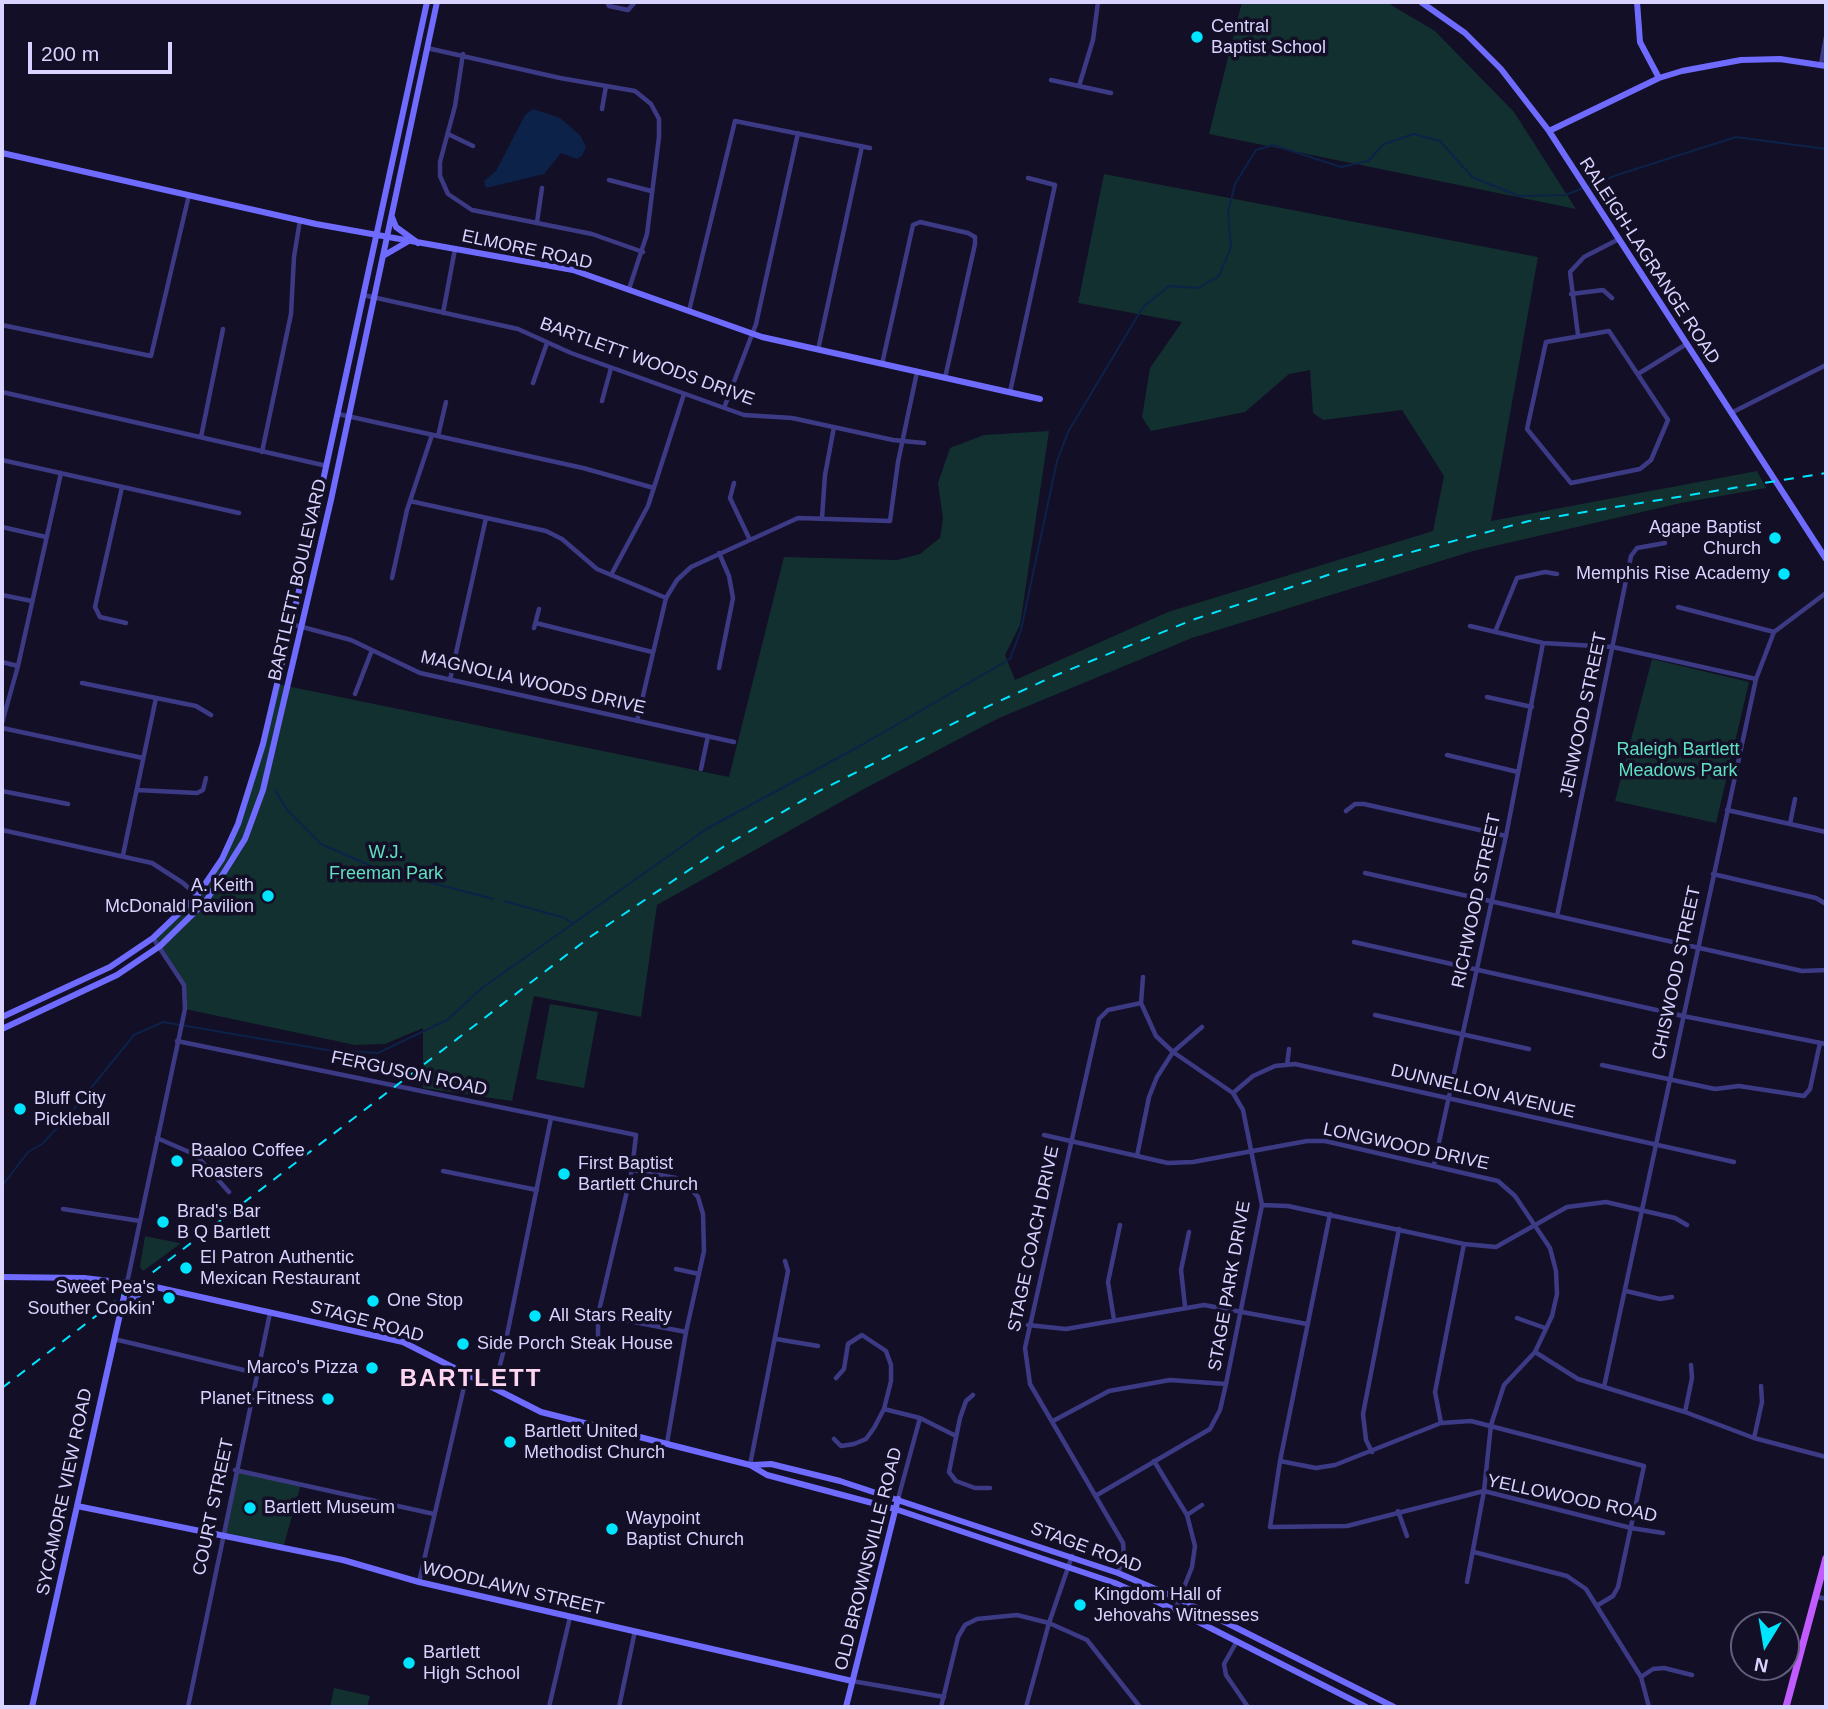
<!DOCTYPE html>
<html>
<head>
<meta charset="utf-8">
<style>
  body { margin:0 }
  #map { position:relative; width:1828px; height:1709px; overflow:hidden; background:#130f26; font-family:Arial,sans-serif }
  canvas { display:block }
  .frame { position:absolute; inset:0; border:4px solid #d9d4ff; pointer-events:none }
  .north { position:absolute; left:1730px; top:1611px; width:70px; height:70px; box-sizing:border-box; background:#130f26; border:2px solid #625e7d; border-radius:50%; rotate:191deg; font-size:19px; font-weight:700; line-height:28px; text-align:center; color:#d9d4ff }
  .north::after { content:''; display:block; margin:auto; width:24px; height:32px; background:#00e5ff; clip-path:polygon(50% 0,100% 100%,50% 72%,0 100%) }
  .scale { position:absolute; left:28px; top:42px; width:144px; height:32px; box-sizing:border-box; border:4px solid #d9d4ff; border-top:0; padding-left:9px; font-size:21px; line-height:24px; white-space:nowrap; color:#d9d4ff; -webkit-text-stroke:5px #130f26; paint-order:stroke }
</style>
</head>
<body>
<div id="map">
<canvas width="1828" height="1709"></canvas>
<div class="frame"></div>
<div class="north">N</div>
<div class="scale">200 m</div>
</div>
<script>
const ctx = document.querySelector('canvas').getContext('2d');
ctx.lineJoin = 'round';
function fillPath(path, color) {
  ctx.fillStyle = color;
  ctx.fill(path, 'evenodd');
}
function shape(rows) {
  const path = new Path2D();
  for (const r of rows) {
    path.moveTo(r[0], r[1]);
    for (let i = 2; i < r.length; i += 2) path.lineTo(r[i], r[i + 1]);
  }
  return path;
}
function trace(path, color, width, dash) {
  ctx.strokeStyle = color;
  ctx.lineWidth = width;
  ctx.lineCap = dash ? 'butt' : 'round';
  ctx.setLineDash(dash || []);
  ctx.stroke(path);
}
function write(font, color, halo, rows, align = 'center') {
  ctx.font = font + ' Arial,sans-serif';
  ctx.lineWidth = 7;
  ctx.setLineDash([]);
  ctx.textBaseline = 'middle';
  ctx.strokeStyle = halo;
  ctx.fillStyle = color;
  for (const [text, x, y, turn = 0] of rows) {
    ctx.save();
    ctx.translate(x, y);
    ctx.rotate((+turn || 0) * Math.PI / 180);
    ctx.textAlign = isNaN(turn) ? turn : align;
    if (halo) ctx.strokeText(text, 0, 0);
    ctx.fillText(text, 0, 0);
    ctx.restore();
  }
}
const green = shape([
  [1242,2,1386,2,1435,31,1514,112,1576,209,1209,134],
  [1104,174,1538,257,1491,521,1757,471,1766,488,1681,503,1473,551,1192,638,999,718,862,790,657,905,641,1017,534,996,512,1101,423,1088,423,1028,385,1044,355,1045,185,1009,184,985,153,938,179,914,211,876,238,824,277,684,729,777,784,557,897,560,920,554,940,538,943,519,938,483,950,448,984,435,1049,431,1020,625,1005,655,1015,680,1168,612,1433,531,1444,476,1402,410,1323,420,1313,413,1310,370,1289,374,1245,412,1151,431,1142,417,1150,368,1182,322,1078,303],
  [1652,659,1749,682,1716,823,1615,801],
  [550,1004,598,1012,584,1088,536,1079],
  [145,1236,179,1243,180,1244,143,1271,140,1267],
  [235,1470,301,1484,283,1548,221,1537],
  [334,1688,370,1696,367,1707,330,1707]
]);
const water = shape([
  [533,109,560,118,580,135,586,147,582,156,577,159,561,153,544,174,486,188,484,181,496,171,525,115]
]);
const stream = shape([
  [275,790,287,810,321,844,376,868,493,899],
  [504,901,565,918,572,923],
  [2,1186,28,1152,42,1144,69,1115,134,1035,163,1022,327,1050,378,1053,447,1020,482,988,708,828,858,747,1010,659,1021,630,1057,461,1068,432,1143,307,1169,286,1198,288,1219,276,1231,247,1228,212,1235,184,1256,150,1273,145,1341,167,1368,161,1384,144,1414,134,1440,141,1472,177,1519,196,1565,195,1617,175,1736,137,1826,149]
]);
const street = shape([
  [607,2,609,6,628,10,635,2],
  [427,48,560,78,635,91,651,104,659,119,659,137,647,234,629,289],
  [463,54,455,106,440,162,440,176,448,194,472,210,592,234,643,252],
  [1821,64,1826,37],
  [1051,80,1111,93],
  [1079,86,1093,40,1098,2],
  [602,109,606,86],
  [448,134,473,146],
  [609,180,651,191],
  [537,222,542,188],
  [1571,294,1603,290,1612,298],
  [363,295,518,329,571,353,744,415,792,418,893,440,924,443],
  [689,311,735,121,870,148],
  [443,313,455,249],
  [2,325,151,356,189,195],
  [1609,331,1668,420,1651,460,1640,469,1571,483,1527,429,1546,342,1609,331],
  [1578,335,1570,272,1584,257,1617,240],
  [818,350,862,146],
  [882,364,913,225,920,222,968,233,975,237,975,244,945,378],
  [1638,374,1685,345],
  [533,383,547,343],
  [2,392,327,466],
  [1010,392,1055,185,1028,178],
  [602,401,611,368],
  [724,408,756,324,798,133],
  [1731,413,1826,365],
  [338,414,583,468,654,488],
  [438,436,446,402],
  [201,437,223,329],
  [262,452,291,314,294,257,300,220],
  [2,460,239,513],
  [734,483,730,498,749,538],
  [122,487,95,607,100,617,126,623],
  [410,501,546,531,562,539,597,569,666,598],
  [822,518,825,475,834,427],
  [2,527,46,537],
  [719,553,729,576,733,598,719,668],
  [611,575,648,506,684,394],
  [392,578,407,510,432,435],
  [2,595,32,601],
  [1678,607,1774,632],
  [536,623,652,652],
  [291,624,351,640,420,673,734,742],
  [1470,626,1543,643,1613,647,1756,679],
  [534,628,539,609],
  [1495,632,1517,578,1545,572,1557,574],
  [2,662,18,666],
  [450,680,486,518],
  [82,683,196,706,211,715],
  [355,694,372,650],
  [1487,697,1532,707],
  [637,721,666,598,677,580,691,567,798,518,890,521,898,462,917,372],
  [2,723,18,666,61,473],
  [2,728,143,758],
  [1447,755,1518,772],
  [701,769,708,736],
  [137,790,197,793,203,790,206,778],
  [2,791,68,804],
  [1727,810,1826,832],
  [1346,811,1355,804,1364,804,1506,836],
  [1790,824,1795,799],
  [2,830,152,863,183,883,204,902],
  [123,855,156,698],
  [1365,873,1802,971,1826,970],
  [1713,874,1816,898,1826,904],
  [1557,916,1631,556,1637,548,1665,543],
  [1354,942,1683,1016,1826,1044],
  [1375,1015,1529,1049],
  [177,1041,636,1135,632,1170,598,1315,598,1336],
  [1287,1065,1289,1049],
  [1602,1065,1715,1089,1739,1086,1804,1096,1810,1089,1820,1043],
  [1233,1093,1253,1076,1275,1066,1295,1064,1734,1162],
  [1044,1135,1168,1163,1193,1162,1307,1141,1325,1141,1498,1181,1515,1196,1550,1248,1556,1271,1557,1294,1552,1316,1535,1352,1504,1385,1491,1425,1484,1491,1467,1582],
  [157,1138,196,1155,229,1192],
  [1137,1156,1149,1097,1157,1077,1173,1052,1202,1027],
  [1434,1165,1506,836,1543,643],
  [632,1170,676,1178,687,1184,698,1197,703,1214,704,1251,686,1332,667,1443],
  [443,1171,537,1190],
  [1262,1205,1288,1206,1464,1244,1496,1247,1567,1207,1606,1202,1675,1218,1687,1225],
  [63,1209,140,1221],
  [1330,1214,1280,1461,1270,1527,1347,1526,1484,1491,1631,1528,1663,1533],
  [676,1269,699,1274],
  [127,1283,185,1009,184,985,153,938],
  [1626,1291,1660,1299,1672,1297],
  [1185,1306,1181,1270,1189,1232],
  [598,1315,686,1332],
  [1517,1318,1545,1328],
  [1114,1320,1108,1282,1120,1225],
  [1028,1325,1066,1329,1204,1305,1307,1324],
  [114,1339,256,1373],
  [776,1339,818,1346],
  [1535,1352,1578,1379,1685,1412,1754,1438,1826,1457],
  [492,1386,497,1377,505,1345,551,1118],
  [1604,1387,1756,679,1774,632,1826,593],
  [973,1395,966,1401,960,1418,949,1472,956,1481,975,1488,990,1488],
  [884,1409,920,1418,956,1436],
  [1685,1412,1692,1378,1691,1365],
  [1053,1421,1109,1391,1170,1380,1226,1384],
  [1441,1423,1435,1392,1464,1244],
  [1754,1438,1762,1402,1761,1386],
  [834,1439,841,1446,854,1444,866,1439,874,1428,884,1409,891,1381,891,1365,886,1351,862,1335,848,1344,844,1369,836,1378],
  [1372,1452,1366,1440,1363,1414,1399,1229],
  [1154,1461,1187,1515,1195,1546,1192,1567,1175,1610],
  [1280,1461,1316,1468,1335,1465,1441,1423,1471,1421,1644,1466,1618,1587,1613,1596,1598,1605],
  [750,1465,788,1271,785,1261],
  [235,1470,434,1514],
  [1097,1495,1210,1429,1220,1410,1226,1384,1262,1205,1243,1110,1233,1093,1173,1052,1156,1036,1141,1003,1143,977],
  [898,1499,920,1418],
  [1398,1511,1407,1536],
  [1187,1515,1202,1505],
  [1474,1552,1567,1576,1586,1589,1641,1677,1649,1707],
  [1118,1573,1124,1556,1123,1543,1030,1384,1025,1348,1099,1019,1108,1010,1141,1003],
  [419,1582,467,1374],
  [1818,1597,1826,1599],
  [1237,1641,1224,1664,1226,1675,1248,1707],
  [1641,1677,1653,1669,1664,1668,1692,1675],
  [852,1681,944,1697],
  [188,1707,270,1313],
  [549,1707,570,1617],
  [619,1707,635,1631],
  [941,1707,958,1637,965,1625,977,1619,1017,1615,1049,1623,1087,1640,1140,1707],
  [1026,1707,1049,1623,1072,1556]
]);
const secondary = shape([
  [1421,2,1465,33,1501,69,1549,131,1826,559],
  [1637,2,1640,42,1659,78],
  [1549,131,1659,78,1682,71,1741,60,1780,59,1826,66],
  [2,153,316,224,573,270,762,337,1040,399],
  [392,217,396,227,418,243],
  [383,256,407,242],
  [2,1017,110,967,153,938,197,896,222,859,238,824,263,744,301,582,427,2],
  [2,1029,117,975,160,946,206,901,245,839,263,790,331,500,437,2],
  [2,1277,84,1278,151,1286,403,1342,541,1412,750,1465,767,1475,895,1509,1115,1583,1175,1610,1366,1707],
  [121,1306,150,1287],
  [752,1465,771,1464,840,1481,1118,1573,1179,1599,1394,1707],
  [77,1506,343,1560,419,1582,852,1681],
  [32,1707,127,1283],
  [846,1707,898,1499]
]);
const primary = shape([
  [1786,1707,1826,1558]
]);
const rail = shape([
  [2,1388,590,937,726,845,819,791,978,711,1054,676,1195,619,1340,571,1529,521,1826,473]
]);
const markers = [
  [1197,37,7,"#00e5ff"],
  [1775,538,7,"#00e5ff"],
  [1784,574,7,"#00e5ff"],
  [268,896,7,"#00e5ff"],
  [20,1109,7,"#00e5ff"],
  [177,1161,7,"#00e5ff"],
  [564,1174,7,"#00e5ff"],
  [163,1222,7,"#00e5ff"],
  [186,1268,7,"#00e5ff"],
  [169,1298,7,"#00e5ff"],
  [373,1301,7,"#00e5ff"],
  [535,1316,7,"#00e5ff"],
  [463,1344,7,"#00e5ff"],
  [372,1368,7,"#00e5ff"],
  [328,1399,7,"#00e5ff"],
  [510,1442,7,"#00e5ff"],
  [250,1508,7,"#00e5ff"],
  [612,1529,7,"#00e5ff"],
  [1080,1605,7,"#00e5ff"],
  [409,1663,7,"#00e5ff"]
];
const poiNames = [
  ["Central",1211,27],
  ["Baptist School",1211,48],
  ["Agape Baptist",1761,528,"right"],
  ["Church",1761,549,"right"],
  ["Memphis Rise Academy",1770,574,"right"],
  ["A. Keith",254,886,"right"],
  ["McDonald Pavilion",254,907,"right"],
  ["Bluff City",34,1099],
  ["Pickleball",34,1120],
  ["Baaloo Coffee",191,1151],
  ["Roasters",191,1172],
  ["First Baptist",578,1164],
  ["Bartlett Church",578,1185],
  ["Brad's Bar",177,1212],
  ["B Q Bartlett",177,1233],
  ["El Patron Authentic",200,1258],
  ["Mexican Restaurant",200,1279],
  ["Sweet Pea's",155,1288,"right"],
  ["Souther Cookin'",155,1309,"right"],
  ["One Stop",387,1301],
  ["All Stars Realty",549,1316],
  ["Side Porch Steak House",477,1344],
  ["Marco's Pizza",358,1368,"right"],
  ["Planet Fitness",314,1399,"right"],
  ["Bartlett United",524,1432],
  ["Methodist Church",524,1453],
  ["Bartlett Museum",264,1508],
  ["Waypoint",626,1519],
  ["Baptist Church",626,1540],
  ["Kingdom Hall of",1094,1595],
  ["Jehovahs Witnesses",1094,1616],
  ["Bartlett",423,1653],
  ["High School",423,1674]
];
const streetNames = [
  ["ELMORE ROAD",527,250,12],
  ["RALEIGH-LAGRANGE ROAD",1649,261,57],
  ["BARTLETT WOODS DRIVE",647,362,20],
  ["BARTLETT BOULEVARD",298,580,-77],
  ["MAGNOLIA WOODS DRIVE",533,683,13],
  ["JENWOOD STREET",1584,715,-78],
  ["RICHWOOD STREET",1477,901,-78],
  ["CHISWOOD STREET",1677,973,-78],
  ["FERGUSON ROAD",409,1074,12],
  ["DUNNELLON AVENUE",1483,1092,13],
  ["LONGWOOD DRIVE",1406,1147,12],
  ["STAGE COACH DRIVE",1034,1239,-78],
  ["STAGE PARK DRIVE",1230,1286,-80],
  ["STAGE ROAD",367,1322,15],
  ["SYCAMORE VIEW ROAD",65,1492,-78],
  ["YELLOWOOD ROAD",1572,1499,12],
  ["COURT STREET",214,1507,-78],
  ["STAGE ROAD",1086,1548,20],
  ["OLD BROWNSVILLE ROAD",869,1559,-76],
  ["WOODLAWN STREET",513,1589,13]
];
const parkNames = [
  ["Raleigh Bartlett",1678,750],
  ["Meadows Park",1678,771],
  ["W.J.",386,853],
  ["Freeman Park",386,874]
];
const districtNames = [
  ["BARTLETT",471,1379]
];
fillPath(green, '#12302f');
fillPath(water, '#0c2248');
trace(stream, '#0c2248', 2);
trace(street, '#3d3a85', 4.5);
trace(secondary, '#6f6bff', 6);
trace(primary, '#c25bff', 7);
trace(rail, '#00e5ff', 2, [10, 9]);
for (const [x, y, r, color] of markers) {
  const dot = new Path2D();
  dot.arc(x, y, r, 0, 2 * Math.PI);
  ctx.fillStyle = color;
  ctx.fill(dot);
  trace(dot, '#130f26', 2.5);
}
write('18px', '#d9d4ff', '#130f26', poiNames, 'left');
write('18px', '#d9d4ff', '#130f26', streetNames);
write('18px', '#5fe0c0', '#130f26', parkNames);
ctx.letterSpacing = '2px';
write('bold 24px', '#ffd6f0', '#130f26', districtNames);
ctx.letterSpacing = '0px';
</script>
</body>
</html>
